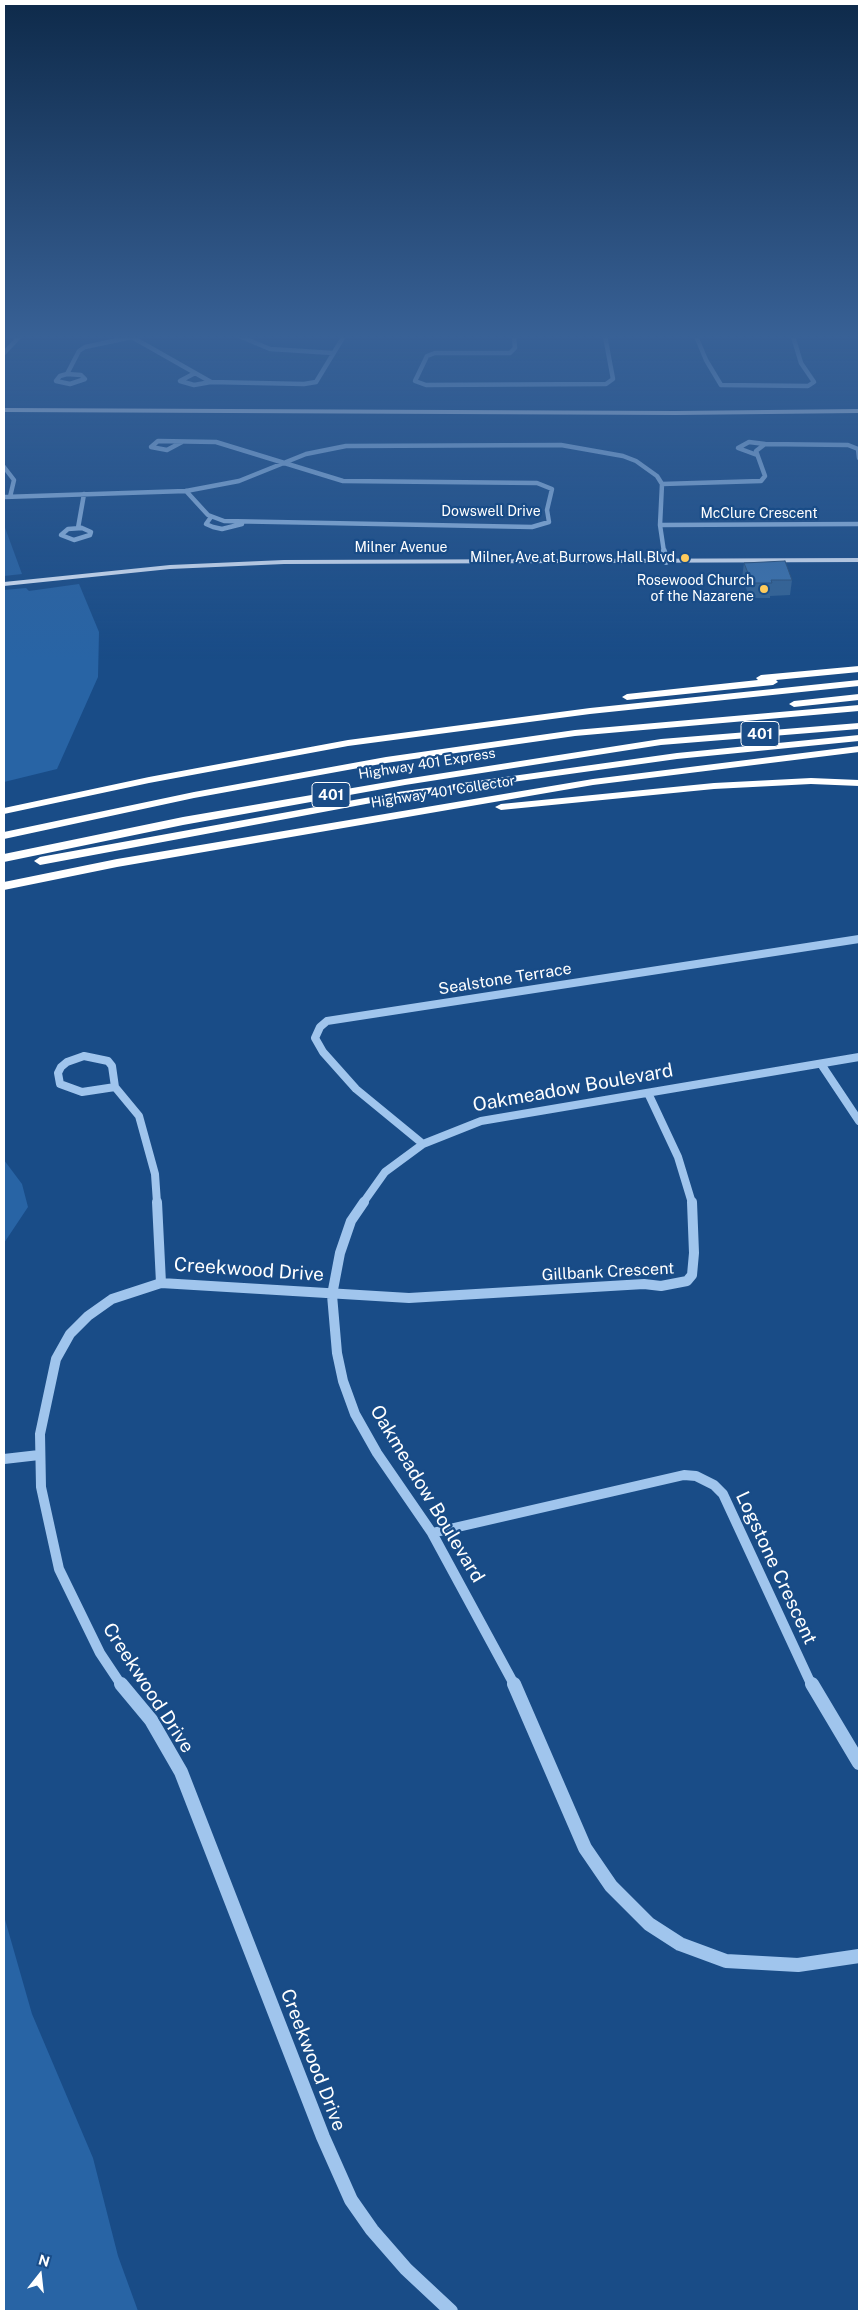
<!DOCTYPE html>
<html>
<head>
<meta charset="utf-8">
<style>
  body { margin:0 }
  #map { position:relative; width:863px; height:2315px; overflow:hidden; background:#194c87; font-family:"Public Sans",sans-serif }
  canvas { display:block }
  .frame { position:absolute; inset:0; border:5px solid #fff; pointer-events:none }
  .north { position:absolute; left:15px; top:2250px; width:50px; height:50px; -webkit-text-stroke:4px #194c87; paint-order:stroke; rotate:16deg; font-size:14px; font-weight:700; line-height:20px; text-align:center; color:#fff }
  .north::after { content:''; display:block; margin:auto; width:18px; height:22px; background:#fff; clip-path:polygon(50% 0,100% 100%,50% 72%,0 100%) }
</style>
</head>
<body>
<div id="map">
<canvas width="863" height="2315"></canvas>
<div class="frame"></div>
<div class="north">N</div>
</div>
<script>
const ctx = document.querySelector('canvas').getContext('2d');
ctx.lineJoin = 'round';
function fillPath(path, color) {
  ctx.fillStyle = color;
  ctx.fill(path, 'evenodd');
}
function shape(rows) {
  const path = new Path2D();
  for (const r of rows) {
    path.moveTo(r[0], r[1]);
    for (let i = 2; i < r.length; i += 2) path.lineTo(r[i], r[i + 1]);
  }
  return path;
}
function trace(path, color, width, dash) {
  ctx.strokeStyle = color;
  ctx.lineWidth = width;
  ctx.lineCap = dash ? 'butt' : 'round';
  ctx.setLineDash(dash || []);
  ctx.stroke(path);
}
function write(font, color, halo, rows, align = 'center') {
  ctx.font = font + ' "Public Sans",sans-serif';
  ctx.lineWidth = 4.5;
  ctx.setLineDash([]);
  ctx.textBaseline = 'middle';
  ctx.strokeStyle = halo;
  ctx.fillStyle = color;
  for (const [text, x, y, turn = 0] of rows) {
    ctx.save();
    ctx.translate(x, y);
    ctx.rotate((+turn || 0) * Math.PI / 180);
    ctx.textAlign = isNaN(turn) ? turn : align;
    if (halo) ctx.strokeText(text, 0, 0);
    ctx.fillText(text, 0, 0);
    ctx.restore();
  }
}
const green = shape([
  [4,525,22,574,4,576],
  [79,584,99,632,98,677,57,769,4,782,4,590,26,588,29,591],
  [4,1160,22,1184,28,1207,4,1243],
  [4,1916,32,2014,93,2158,118,2256,138,2311,4,2311]
]);
const minorFar4 = shape([
  [130,336,211,382,304,384,316,382,344,336],
  [239,336,270,349,333,353],
  [514,336,515,348,510,353,435,353,427,356,415,381,426,385,606,384,613,379,605,336],
  [696,336,706,360,721,385,808,386,814,382,801,363,793,336],
  [4,353,20,336],
  [195,373,180,381,194,385,211,382],
  [67,374,79,351,85,347,132,337],
  [67,374,81,375,85,379,70,384,56,381,60,376,67,374],
  [182,442,167,450,151,447,158,441,216,442,343,481,537,483,552,489,547,510,549,522,532,527,224,521,208,515,186,491],
  [757,455,738,448,749,442,765,444],
  [4,467,14,480,10,497],
  [662,484,761,481,765,476,756,451,765,444,848,445,858,449,859,458],
  [4,497,186,491,239,481,306,454,346,446,561,445,623,456,636,461,657,476,662,484,660,525,664,552],
  [211,517,206,524,213,527,222,529,242,524],
  [660,525,859,524],
  [78,528,84,494],
  [82,528,91,532,90,535,74,540,61,535,68,529,82,528]
]);
const minorFar3 = shape([
  [664,551,666,562]
]);
const minorFar2 = shape([
  [84,1056,108,1061,112,1066,115,1087,82,1092,60,1084,58,1073,61,1067,67,1062,84,1056],
  [821,1064,859,1121],
  [115,1087,139,1116,155,1174,157,1203],
  [648,1093,678,1157,692,1203],
  [423,1144,356,1089,323,1052,315,1038,320,1027,327,1021,859,939],
  [363,1203,385,1172,423,1144,481,1121,859,1057]
]);
const minorFar1 = shape([
  [157,1202,161,1283],
  [364,1202,351,1221,340,1253,332,1295,337,1353,343,1381,355,1414,377,1453,432,1533,515,1686],
  [4,1459,39,1455],
  [432,1533,684,1475,696,1476,714,1485,723,1494,812,1686],
  [122,1686,100,1653,59,1569,41,1487,40,1434,56,1359,70,1334,88,1316,112,1299,161,1283,409,1298,644,1284,661,1286,687,1281,692,1275,694,1253,692,1202]
]);
const minor = shape([
  [121,1684,151,1720,181,1772,323,2137,351,2200,372,2230,406,2269,451,2311],
  [514,1684,585,1848,611,1886,649,1924,680,1944,726,1961,798,1965,859,1956],
  [812,1684,859,1763]
]);
const major = shape([
  [4,408,676,411,859,409,859,413,676,415,4,412,4,408],
  [859,558,859,562,284,564,170,569,4,586,4,582,170,565,284,560,859,558]
]);
const highway = shape([
  [859,666,859,672,776,680,778,682,773,685,627,700,622,697,627,694,758,680,756,678,761,675,859,666],
  [859,680,859,686,590,714,348,746,149,783,4,814,4,808,149,777,348,740,590,708,859,680],
  [859,694,859,700,794,707,789,704,794,701,859,694],
  [859,705,859,711,575,736,386,763,194,798,4,839,4,832,194,792,386,757,575,730,859,705],
  [859,723,859,729,661,745,405,785,183,825,4,862,4,854,183,817,405,779,661,739,859,723],
  [859,735,859,741,677,759,398,798,40,865,34,861,40,857,398,792,677,753,859,735],
  [859,746,859,752,593,785,117,867,4,890,4,882,117,859,593,779,859,746],
  [811,778,859,780,859,786,811,784,714,789,501,810,495,807,501,804,714,783,811,778]
]);
const wall = shape([
  [744,563,792,580,790,595,770,596,770,598,750,598,742,578]
]);
const building = shape([
  [785,561,792,580,771,580,772,583,752,583,744,563,785,561]
]);
const markers = [
  [685,558,5,"#ffcb5c"],
  [764,589,5,"#ffcb5c"]
];
const farStreetnames = [
  ["Dowswell Drive",491,512],
  ["McClure Crescent",759,514],
  ["Milner Avenue",401,548],
  ["Highway 401 Express",427,764,-9],
  ["Highway 401 Collector",443,792,-9]
];
const farPoinames = [
  ["Milner Ave at Burrows Hall Blvd",675,558],
  ["Rosewood Church",754,581],
  ["of the Nazarene",754,597]
];
const shields = [
  [760,734,38],
  [331,795,38]
];
const shieldNames = [
  ["401",760,734],
  ["401",331,795]
];
const streetNames = [
  ["Sealstone Terrace",505,979,-9],
  ["Gillbank Crescent",608,1272,-3]
];
const nearStreetnames = [
  ["Oakmeadow Boulevard",573,1088,-10],
  ["Creekwood Drive",249,1270,4],
  ["Oakmeadow Boulevard",427,1494,59],
  ["Logstone Crescent",776,1568,65],
  ["Creekwood Drive",148,1688,57],
  ["Creekwood Drive",313,2060,69]
];
fillPath(green, '#2864a5');
trace(minorFar4, '#a0c5ed', 4.5);
trace(minorFar3, '#a0c5ed', 6);
trace(minorFar2, '#a0c5ed', 8);
trace(minorFar1, '#a0c5ed', 10);
trace(minor, '#a0c5ed', 14);
fillPath(major, '#e6f0ff');
fillPath(highway, '#fff');
fillPath(wall, '#346496');
fillPath(building, '#3d74af');
trace(building, '#2b517a', 1);
const sky = ctx.createLinearGradient(0, 0, 0, 660);
sky.addColorStop(0, '#0e2a4a');
sky.addColorStop(0.51, '#386196');
sky.addColorStop(1, '#38619600');
ctx.fillStyle = sky;
ctx.fillRect(0, 0, 863, 660);
for (const [x, y, r, color] of markers) {
  const dot = new Path2D();
  dot.arc(x, y, r, 0, 2 * Math.PI);
  ctx.fillStyle = color;
  ctx.fill(dot);
  trace(dot, '#194c87', 2);
}
write('14px', '#fff', '#194c87', farStreetnames);
write('14px', '#fff', '#194c87', farPoinames, 'right');
for (const [x, y, w] of shields) {
  const box = new Path2D();
  box.roundRect(x - w / 2, y - 12.5, w, 25, 4);
  ctx.fillStyle = '#194c87';
  ctx.fill(box);
  trace(box, '#fff', 1);
}
write('bold 15px', '#fff', null, shieldNames);
write('16px', '#fff', '#194c87', streetNames);
write('19px', '#fff', '#194c87', nearStreetnames);
</script>
</body>
</html>
